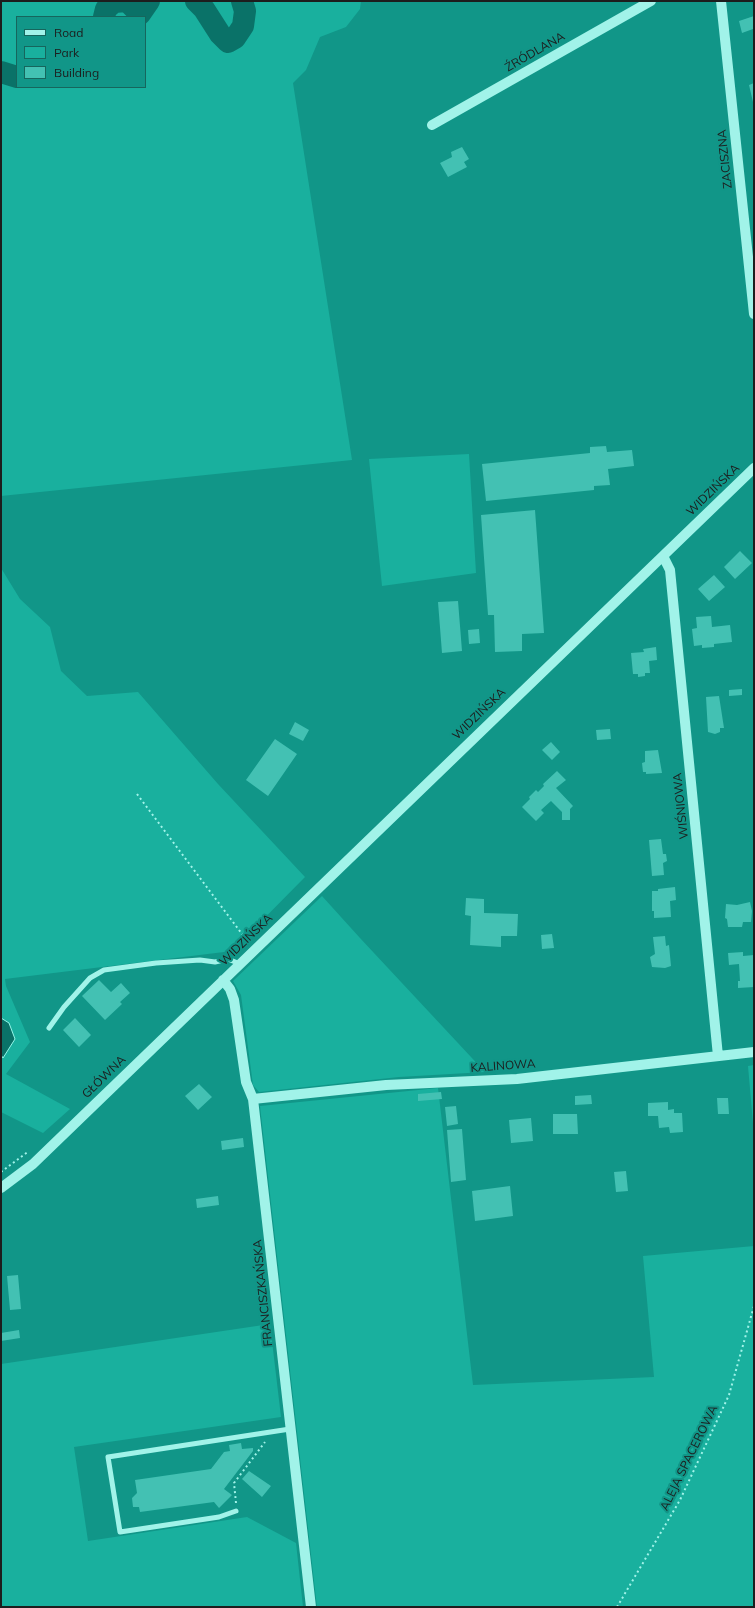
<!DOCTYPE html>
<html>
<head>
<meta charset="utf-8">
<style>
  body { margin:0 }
  #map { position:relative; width:755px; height:1608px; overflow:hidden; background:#119688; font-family:Mulish,sans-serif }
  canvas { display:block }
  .frame { position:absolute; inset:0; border:2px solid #1d1d1d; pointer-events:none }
  .legend { position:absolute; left:16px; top:16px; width:130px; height:72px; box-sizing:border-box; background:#119688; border:1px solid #16665d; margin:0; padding:5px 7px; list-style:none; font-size:12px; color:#1d1d1d }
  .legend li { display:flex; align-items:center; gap:8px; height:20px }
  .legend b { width:20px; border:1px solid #16665d }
</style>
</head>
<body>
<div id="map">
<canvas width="755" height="1608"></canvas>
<div class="frame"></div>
<ul class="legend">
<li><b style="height:5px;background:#a1f3e9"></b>Road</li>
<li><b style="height:11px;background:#19b09e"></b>Park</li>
<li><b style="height:11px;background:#43c1b3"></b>Building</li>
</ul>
</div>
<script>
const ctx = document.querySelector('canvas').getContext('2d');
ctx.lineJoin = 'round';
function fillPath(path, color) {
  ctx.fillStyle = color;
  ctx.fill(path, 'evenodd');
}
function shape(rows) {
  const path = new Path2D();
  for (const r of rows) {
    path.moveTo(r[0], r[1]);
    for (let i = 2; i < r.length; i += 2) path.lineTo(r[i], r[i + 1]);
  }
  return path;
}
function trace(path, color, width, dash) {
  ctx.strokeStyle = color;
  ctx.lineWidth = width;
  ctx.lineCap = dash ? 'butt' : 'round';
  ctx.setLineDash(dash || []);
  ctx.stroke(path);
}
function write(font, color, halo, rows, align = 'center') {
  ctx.font = font + ' Mulish,sans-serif';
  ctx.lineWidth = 4;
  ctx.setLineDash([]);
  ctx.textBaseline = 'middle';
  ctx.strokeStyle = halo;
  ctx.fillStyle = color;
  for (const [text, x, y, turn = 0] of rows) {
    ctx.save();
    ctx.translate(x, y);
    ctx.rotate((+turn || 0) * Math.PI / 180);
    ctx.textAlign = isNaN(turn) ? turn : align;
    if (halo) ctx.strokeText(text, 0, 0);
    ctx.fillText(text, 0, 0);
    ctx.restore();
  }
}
const green = shape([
  [1,1,361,1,360,9,346,27,320,37,306,70,293,83,352,460,1,496],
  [17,17,145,17,145,87,17,87],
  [469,454,476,573,382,586,369,459],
  [1,568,20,599,50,627,61,671,87,696,138,692,218,784,305,877,232,951,5,979,6,986,30,1042,6,1074,70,1109,43,1133,1,1112],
  [322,896,360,938,485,1072,399,1077,259,1092,253,1085,241,995,233,981],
  [754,1065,754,1135,748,1066],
  [438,1088,473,1385,654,1377,643,1256,754,1246,754,1607,317,1607,260,1106],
  [270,1324,281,1417,74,1447,88,1541,247,1517,296,1543,303,1607,1,1607,1,1364]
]);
const water = shape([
  [1,1018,9,1023,15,1039,3,1058,1,1055,1,1018]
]);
const river = shape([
  [196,1,204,9,220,34,228,42,235,38,243,26,245,11,242,1],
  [104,17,106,9,114,2,127,1,140,14,149,1],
  [1,72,17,77]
]);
const building = shape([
  [754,16,754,33,753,29,742,33,739,21],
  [754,83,754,102,753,102,749,85],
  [462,147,469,159,464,162,467,167,448,177,440,163,452,157,451,152],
  [606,446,607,452,632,450,634,466,608,469,610,485,594,486,594,490,486,501,482,464,590,453,590,447],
  [535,510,544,633,522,634,522,651,495,652,494,615,488,615,481,515],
  [740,551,752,563,735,579,724,567],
  [714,575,725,587,709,601,698,589],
  [458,601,462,651,442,653,438,602],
  [711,616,712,627,730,625,732,642,714,644,714,647,702,648,702,645,694,646,692,629,697,628,696,617],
  [479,629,480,643,469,644,468,630],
  [656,647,657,660,649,661,650,673,645,673,645,676,638,677,638,674,633,674,631,653,644,652,643,649],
  [742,689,742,695,729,696,729,690],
  [719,696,724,728,720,728,720,732,715,734,708,732,706,697],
  [295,722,309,730,303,741,289,734],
  [610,729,611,739,597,740,596,730],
  [275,739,297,754,268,796,246,780],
  [551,742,560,752,552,760,542,750],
  [658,750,662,773,646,774,646,772,643,772,642,763,645,762,645,751],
  [557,771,566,780,556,788,573,806,570,809,570,820,562,820,562,812,551,801,541,810,544,813,536,821,522,807,530,799,529,797,536,790,538,792,544,786,543,784],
  [661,839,663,854,666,854,667,861,663,863,664,875,652,876,649,840],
  [675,887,676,900,670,901,671,917,654,918,654,911,652,911,652,891,658,891,658,889],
  [466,898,484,899,484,913,518,914,517,936,501,936,501,947,470,945,471,916,465,915],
  [750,902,752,911,751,922,743,922,742,927,728,927,727,919,725,918,726,904,737,905],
  [552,934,554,948,542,949,541,935],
  [665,936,666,946,669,945,671,966,665,968,652,967,650,957,655,954,653,937],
  [743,952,743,956,754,955,754,987,738,988,738,981,740,981,739,964,729,965,728,953],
  [99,980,111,992,121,983,130,993,120,1002,122,1004,105,1020,82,996],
  [75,1018,91,1035,79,1047,63,1030],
  [199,1084,212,1097,198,1110,185,1096],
  [441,1092,442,1099,418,1101,418,1094],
  [591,1095,592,1104,575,1105,575,1096],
  [717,1098,728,1098,729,1114,718,1114],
  [668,1102,668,1110,674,1109,674,1113,682,1113,683,1132,670,1133,669,1127,659,1128,658,1116,648,1116,648,1103],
  [456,1106,458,1124,447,1126,445,1107],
  [553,1114,577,1114,578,1134,553,1134],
  [531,1118,533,1141,511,1143,509,1120],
  [462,1129,466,1180,451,1182,447,1130],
  [243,1138,244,1147,222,1150,221,1141],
  [626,1171,628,1191,616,1192,614,1172],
  [510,1186,513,1216,475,1221,472,1191],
  [218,1196,219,1205,197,1208,196,1199],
  [18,1275,21,1309,10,1310,7,1276],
  [19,1330,20,1338,1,1341,1,1333],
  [241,1443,242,1449,253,1448,253,1451,224,1489,232,1495,219,1508,214,1502,140,1512,139,1507,133,1507,132,1498,137,1493,135,1480,211,1469,224,1452,230,1451,229,1445],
  [249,1471,271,1486,262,1497,242,1479]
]);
const path = shape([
  [137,794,248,942],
  [1,1172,29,1151],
  [236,1503,234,1483,265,1442],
  [617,1607,680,1500,729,1395,754,1306]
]);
const lane = shape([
  [49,1028,64,1007,90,978,104,970,156,963,200,960,215,962,228,959,240,964],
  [236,1511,219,1517,120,1532,108,1457,290,1429]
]);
const street = shape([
  [721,1,754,314],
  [432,125,651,1],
  [663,556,670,570,718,1056],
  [223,980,230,989,234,1000,246,1082,253,1099,311,1607],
  [253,1099,386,1085,517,1079,754,1052],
  [1,1188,33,1164,754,468]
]);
const streetNames = [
  ["ŹRÓDLANA",535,52,-30],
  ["ZACISZNA",725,159,-96],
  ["WIDZIŃSKA",713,490,-44],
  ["WIDZIŃSKA",479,714,-44],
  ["WIŚNIOWA",681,806,-96],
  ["WIDZIŃSKA",246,940,-44],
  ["KALINOWA",503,1066,-4],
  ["GŁÓWNA",104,1077,-44],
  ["FRANCISZKAŃSKA",263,1293,-96],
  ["ALEJA SPACEROWA",689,1458,-64]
];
fillPath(green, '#19b09e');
fillPath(water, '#0a7268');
trace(water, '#93f7e9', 1);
trace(river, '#0a7268', 22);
fillPath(building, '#43c1b3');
trace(path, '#a1f3e9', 2, [2, 3]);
trace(lane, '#a1f3e9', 5);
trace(street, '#a1f3e9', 10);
write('12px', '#1d1d1d', '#119688', streetNames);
</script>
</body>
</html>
